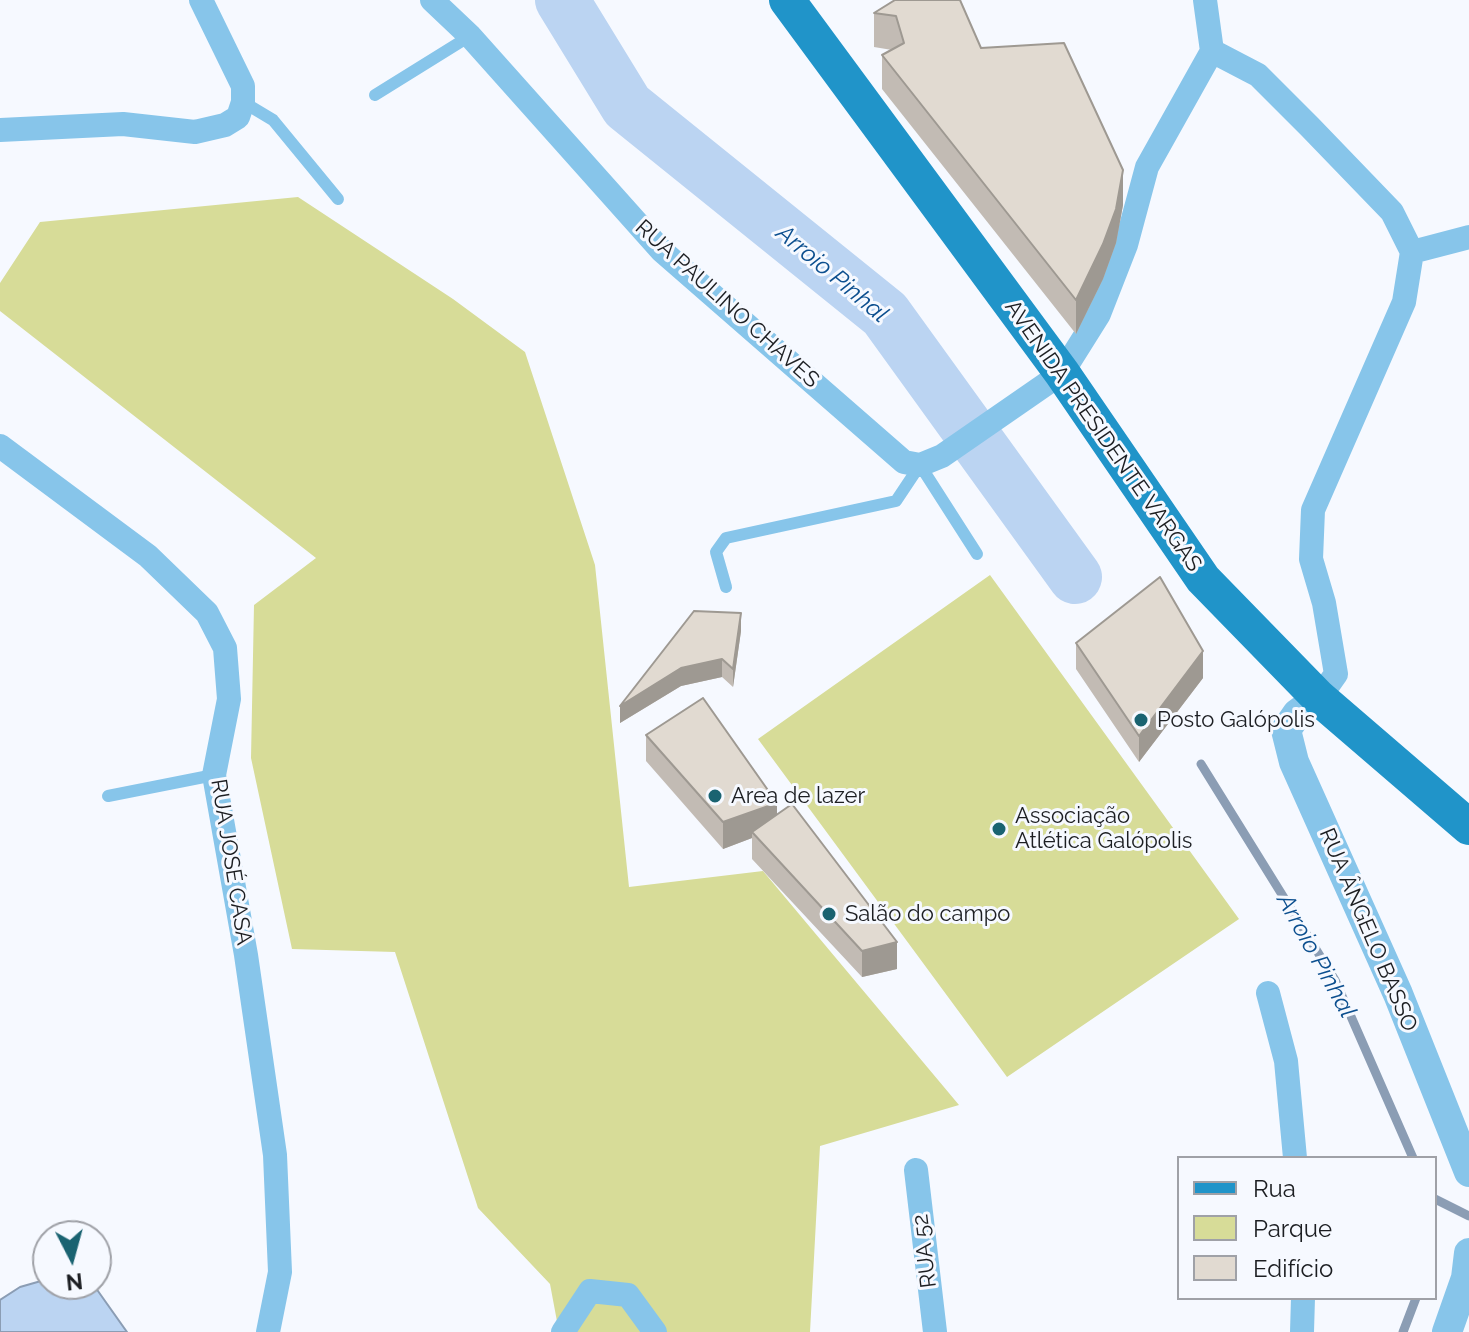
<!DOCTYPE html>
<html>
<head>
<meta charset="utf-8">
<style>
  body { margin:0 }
  #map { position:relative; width:1469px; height:1332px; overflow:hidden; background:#f6f9ff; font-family:Raleway,sans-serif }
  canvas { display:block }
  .legend { position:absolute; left:1177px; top:1156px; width:260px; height:144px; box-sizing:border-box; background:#f6f9ff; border:2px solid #9fa1a7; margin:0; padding:10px 14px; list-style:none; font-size:24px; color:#1c1e22 }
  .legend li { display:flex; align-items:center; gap:16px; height:40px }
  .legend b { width:40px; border:2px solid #9fa1a7 }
  .north { position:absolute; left:32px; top:1220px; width:80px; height:80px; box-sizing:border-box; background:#f6f9ff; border:2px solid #9fa1a7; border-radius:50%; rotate:174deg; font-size:22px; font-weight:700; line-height:32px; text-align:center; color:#1c1e22 }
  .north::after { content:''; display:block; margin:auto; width:28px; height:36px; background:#1a6371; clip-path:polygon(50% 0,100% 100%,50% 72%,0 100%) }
</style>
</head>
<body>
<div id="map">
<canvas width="1469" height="1332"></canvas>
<ul class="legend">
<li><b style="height:10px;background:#2094c9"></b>Rua</li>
<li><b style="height:22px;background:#d7dc98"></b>Parque</li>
<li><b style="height:22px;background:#e1dad1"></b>Edifício</li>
</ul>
<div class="north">N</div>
</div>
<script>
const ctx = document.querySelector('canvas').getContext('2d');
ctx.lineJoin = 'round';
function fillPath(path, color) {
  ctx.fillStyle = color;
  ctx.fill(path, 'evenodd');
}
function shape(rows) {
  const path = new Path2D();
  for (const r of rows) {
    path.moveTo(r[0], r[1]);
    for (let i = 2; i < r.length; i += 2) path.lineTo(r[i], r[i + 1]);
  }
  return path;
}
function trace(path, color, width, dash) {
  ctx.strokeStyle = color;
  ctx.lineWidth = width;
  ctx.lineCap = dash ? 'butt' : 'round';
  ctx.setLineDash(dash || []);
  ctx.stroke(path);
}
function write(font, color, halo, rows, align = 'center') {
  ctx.font = font + ' Raleway,sans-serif';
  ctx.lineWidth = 6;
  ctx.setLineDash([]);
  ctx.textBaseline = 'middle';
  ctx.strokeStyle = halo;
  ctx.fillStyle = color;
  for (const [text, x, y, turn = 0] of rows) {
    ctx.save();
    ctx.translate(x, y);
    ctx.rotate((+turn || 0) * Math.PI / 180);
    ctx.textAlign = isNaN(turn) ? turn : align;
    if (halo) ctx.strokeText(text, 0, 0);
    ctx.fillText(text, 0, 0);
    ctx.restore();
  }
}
const green = shape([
  [298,197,453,299,525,352,595,565,629,887,763,871,959,1105,820,1146,810,1332,559,1332,550,1284,478,1208,395,952,292,949,251,758,254,605,316,558,0,311,0,283,40,222],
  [990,575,1239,919,1007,1077,758,739]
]);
const water = shape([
  [48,1279,48,1284,93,1284,127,1332,0,1332,0,1300,20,1287,48,1279]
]);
const stream = shape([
  [1201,764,1335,980,1413,1158],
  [1435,1199,1469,1216],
  [1403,1332,1416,1298]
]);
const river = shape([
  [562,0,627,106,885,314,1075,577]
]);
const service = shape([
  [375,95,470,36],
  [243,102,273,120,338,199],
  [726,587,716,552,726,538,896,501,920,465,977,554],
  [108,796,214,775]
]);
const minor = shape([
  [432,0,470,36,662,251,904,462,920,465,942,456,1062,373,1099,314,1126,245,1147,167,1212,51,1205,0],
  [1212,51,1258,75,1310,127,1392,212,1412,252,1404,302,1313,510,1311,559,1324,603,1336,674,1319,698],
  [0,130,123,124,195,132,225,125,238,117,243,102,243,86,201,0],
  [1412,252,1469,237],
  [0,446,148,556,207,613,225,648,229,699,214,775,246,955,275,1155,280,1272,268,1332],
  [1268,993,1286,1061,1295,1158],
  [916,1170,935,1332],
  [563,1332,590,1291,628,1295,655,1332],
  [1302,1332,1303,1298]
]);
const tertiary = shape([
  [1319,698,1297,714,1286,730,1294,762,1398,994,1469,1172],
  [1447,1332,1466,1278,1469,1253]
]);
const primary = shape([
  [787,0,1062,373,1203,579,1319,698,1469,827]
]);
const wall = shape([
  [895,0,981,48,1123,205,1116,243,1103,279,1076,334,882,89,882,55,892,50,874,47,874,13],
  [741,631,733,687,722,677,681,686,620,723,620,705],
  [1076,643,1203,678,1139,762,1076,669],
  [646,735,777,814,897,969,862,977,752,859,752,838,723,849,646,761]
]);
const shadedWall = shape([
  [1123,170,1123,205,1116,243,1103,279,1076,334,1076,300],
  [741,613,741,631,733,687,733,669],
  [1203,651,1203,678,1139,762,1139,736],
  [722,659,722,677,681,686,620,723,620,706,681,668],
  [777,803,777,830,752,832,752,838,723,849,723,822],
  [897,942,897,969,862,977,862,951]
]);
const building = shape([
  [895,0,960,0,981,48,1064,43,1123,170,1116,209,1103,244,1076,300,882,55,904,43,896,16,874,13,895,0],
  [1160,577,1203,651,1139,736,1076,643,1160,577],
  [694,611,741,613,733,669,722,659,681,668,620,706,694,611],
  [703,698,777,803,723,822,646,735,703,698],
  [792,804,897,942,862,951,752,832,792,804]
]);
const markers = [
  [1141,720,8,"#1a6371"],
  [715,796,8,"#1a6371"],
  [999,829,8,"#1a6371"],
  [829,914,8,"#1a6371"]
];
const streetNames = [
  ["RUA PAULINO CHAVES",727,304,42],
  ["AVENIDA PRESIDENTE VARGAS",1103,436,55],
  ["RUA JOSÉ CASA",231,862,81],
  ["RUA ÂNGELO BASSO",1368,930,67],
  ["RUA 52",925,1251,-97]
];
const poiNames = [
  ["Posto Galópolis",1157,720],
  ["Area de lazer",731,796],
  ["Associação",1015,816],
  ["Atlética Galópolis",1015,841],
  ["Salão do campo",845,914]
];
const waterNames = [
  ["Arroio Pinhal",832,274,40],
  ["Arroio Pinhal",1316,956,61]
];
fillPath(green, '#d7dc98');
fillPath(water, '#bbd4f2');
trace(water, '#8b9db4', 2);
trace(stream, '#8b9db4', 9);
trace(river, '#bbd4f2', 54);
trace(service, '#87c5ea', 12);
trace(minor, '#87c5ea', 24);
trace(tertiary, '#87c5ea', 30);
trace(primary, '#2094c9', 36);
fillPath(wall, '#c2bbb4');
fillPath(shadedWall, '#9e9992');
fillPath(building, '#e1dad1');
trace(building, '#9e9992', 2);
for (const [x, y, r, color] of markers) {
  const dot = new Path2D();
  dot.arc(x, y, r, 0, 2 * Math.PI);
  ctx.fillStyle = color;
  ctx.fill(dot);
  trace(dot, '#f6f9ff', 3);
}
write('22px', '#1c1e22', '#f6f9ff', streetNames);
write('22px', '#1c1e22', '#f6f9ff', poiNames, 'left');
write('italic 24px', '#0c4f8f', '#f6f9ff', waterNames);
</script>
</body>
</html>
